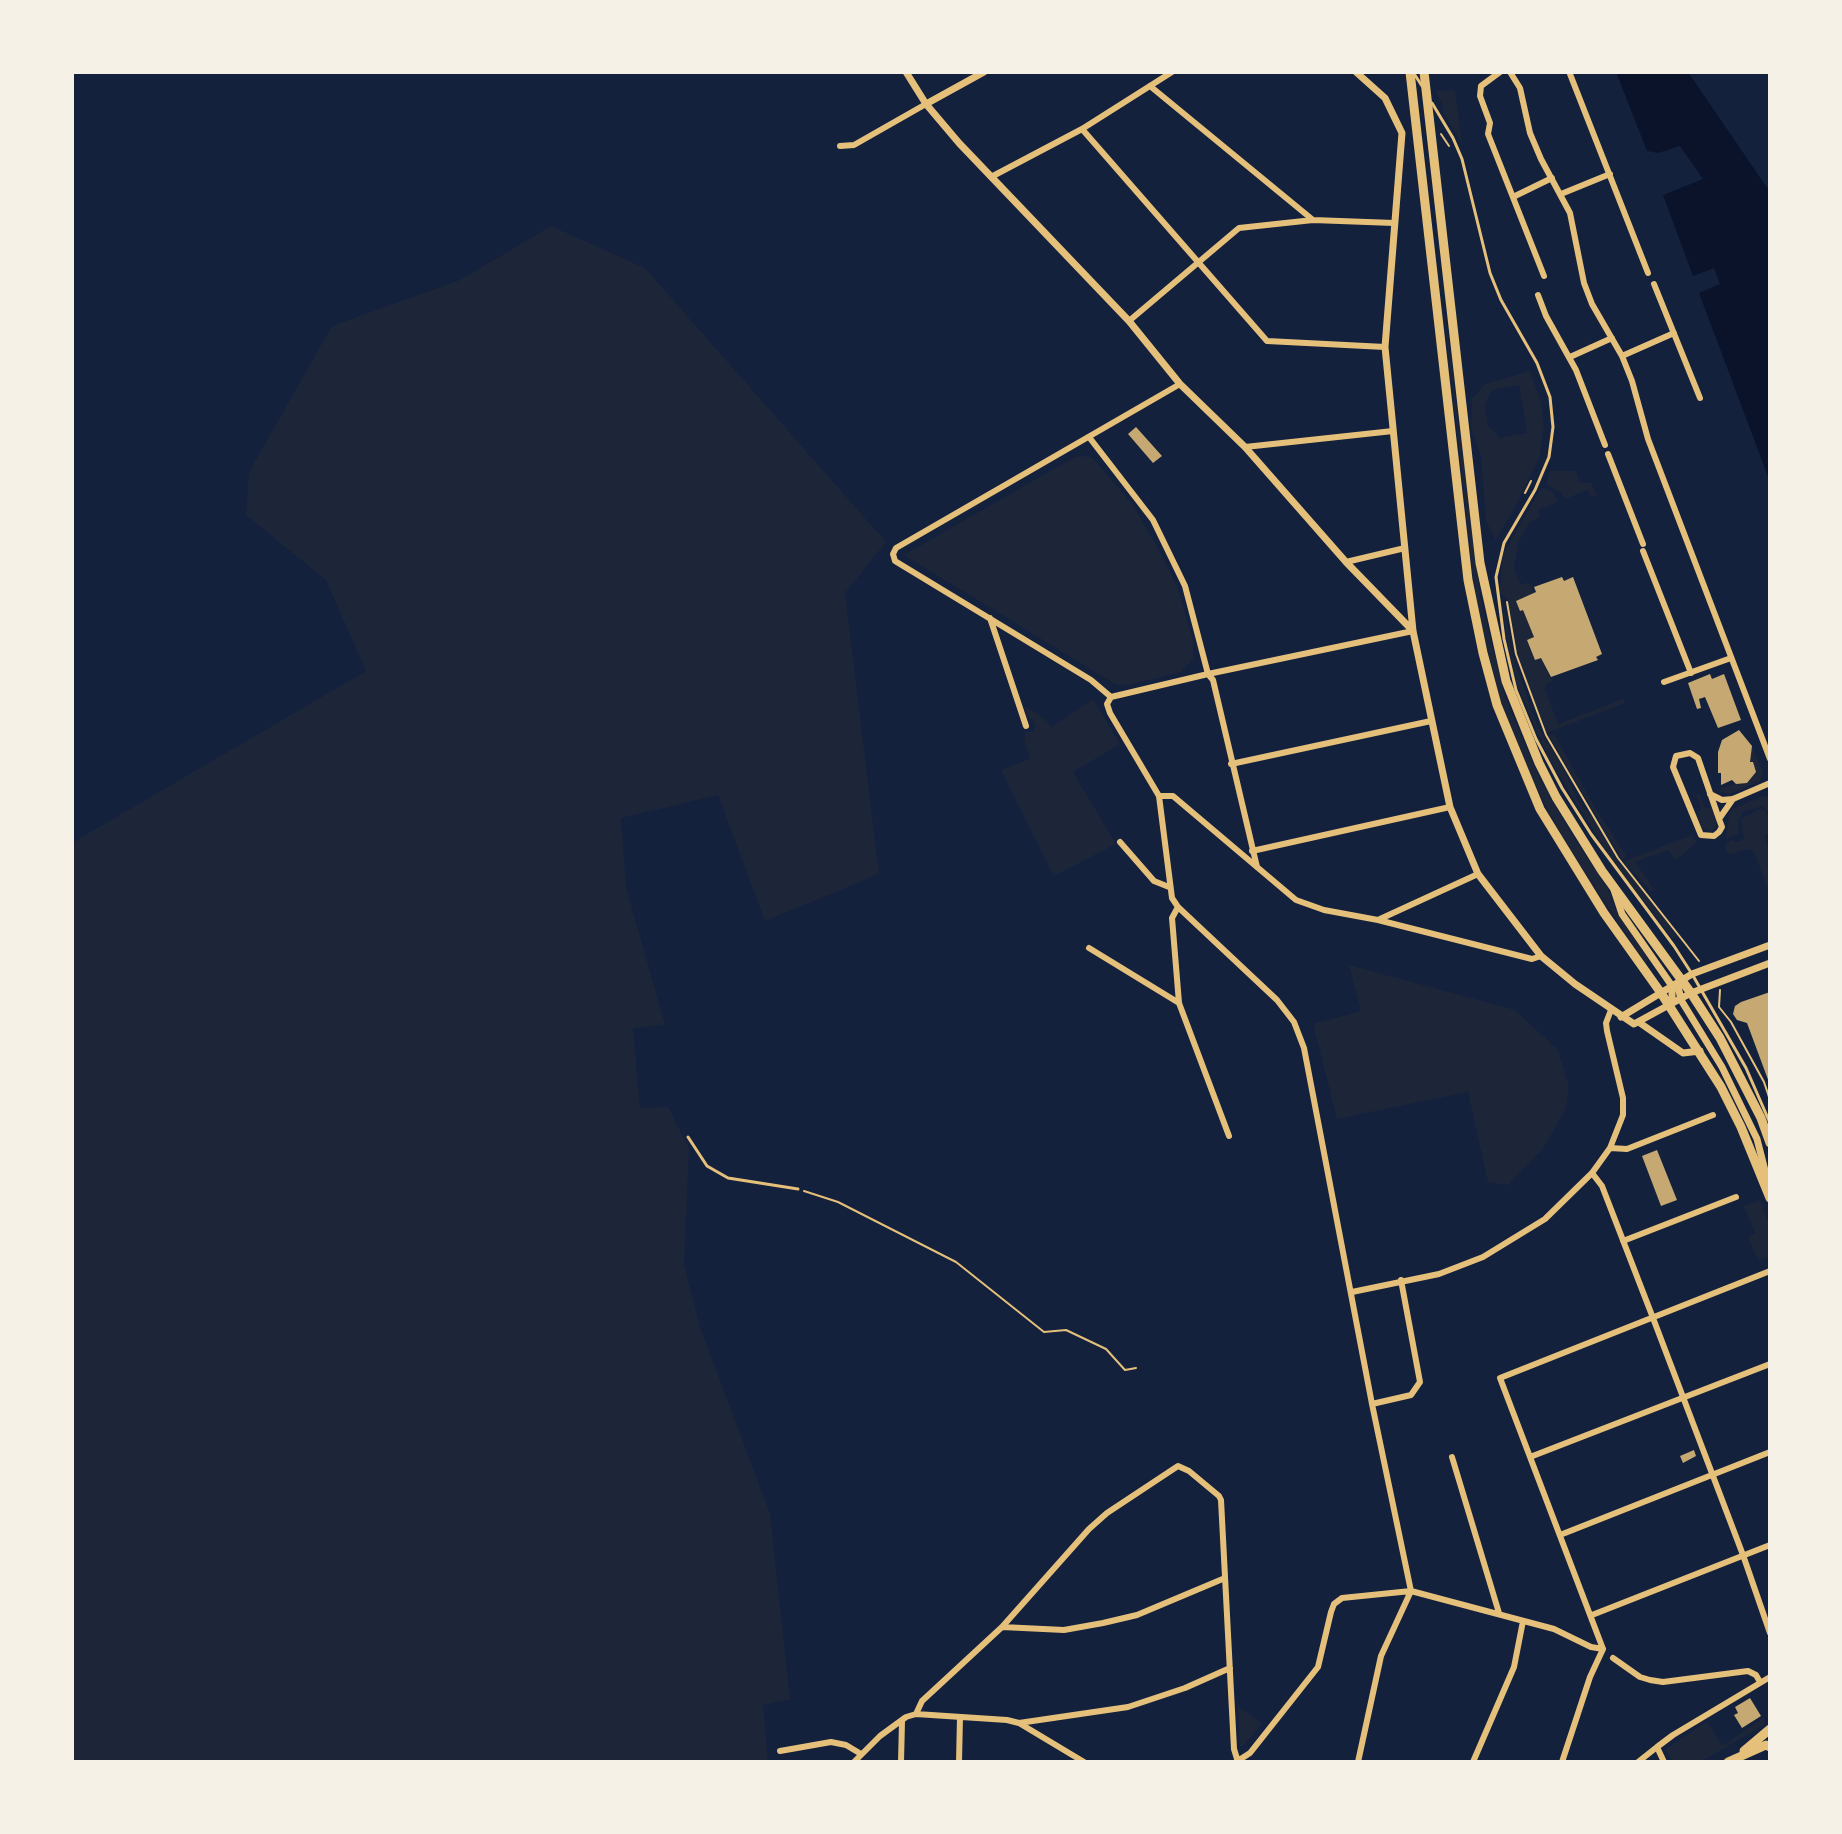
<!DOCTYPE html>
<html>
<head>
<meta charset="utf-8">
<style>
  body { margin:0 }
  #map { position:relative; width:1842px; height:1834px; overflow:hidden; background:#14213d; font-family:"Source Sans 3",sans-serif }
  canvas { display:block }
  .frame { position:absolute; inset:0; border:74px solid #f6f1e7; pointer-events:none }
</style>
</head>
<body>
<div id="map">
<canvas width="1842" height="1834"></canvas>
<div class="frame"></div>
</div>
<script>
const ctx = document.querySelector('canvas').getContext('2d');
ctx.lineJoin = 'round';
function fillPath(path, color) {
  ctx.fillStyle = color;
  ctx.fill(path, 'evenodd');
}
function shape(rows) {
  const path = new Path2D();
  for (const r of rows) {
    path.moveTo(r[0], r[1]);
    for (let i = 2; i < r.length; i += 2) path.lineTo(r[i], r[i + 1]);
  }
  return path;
}
function trace(path, color, width, dash) {
  ctx.strokeStyle = color;
  ctx.lineWidth = width;
  ctx.lineCap = dash ? 'butt' : 'round';
  ctx.setLineDash(dash || []);
  ctx.stroke(path);
}
const green = shape([
  [1455,90,1462,144,1443,113,1443,105,1435,91],
  [551,226,645,268,886,542,845,593,879,874,765,921,718,795,621,818,626,887,665,1025,633,1028,640,1108,668,1107,689,1149,684,1265,700,1327,770,1514,790,1699,763,1705,768,1762,72,1762,72,843,366,671,326,580,246,515,249,472,332,326,460,280],
  [1438,260,1480,595,1505,697,1540,779,1569,830,1608,889,1618,915,1650,959,1645,963,1561,836,1522,759,1499,698,1475,595],
  [1530,371,1541,402,1544,425,1540,456,1515,507,1496,540,1486,521,1481,456,1471,429,1472,399,1485,384],
  [1519,385,1527,433,1500,438,1488,426,1485,405,1492,390],
  [1082,456,1091,457,1096,462,1132,504,1160,552,1178,589,1193,641,1193,659,1181,672,1128,685,1115,684,904,555,1073,458],
  [1550,471,1576,471,1580,483,1591,483,1597,495,1591,497,1588,490,1565,499,1560,492,1546,484],
  [1541,488,1552,491,1558,502,1538,510,1540,516,1529,523,1518,543,1514,568,1520,585,1529,582,1534,593,1517,601,1520,611,1523,610,1534,637,1527,640,1535,660,1541,658,1552,681,1546,684,1545,689,1558,724,1623,699,1625,703,1547,733,1515,649,1508,600,1500,593,1500,586,1503,554],
  [1501,597,1507,619,1511,650,1536,723,1564,770,1578,801,1595,820,1617,860,1647,895,1677,936,1673,939,1608,855,1548,757,1517,684,1508,645],
  [1093,699,1120,744,1073,772,1116,844,1054,876,1001,770,1030,759,1024,739,1025,732,1033,732,1036,726,1033,720,1027,716,1025,706,1045,719,1051,727],
  [1554,734,1594,806,1627,857,1622,860,1549,736],
  [1752,746,1763,772,1760,781,1730,794,1721,792,1718,789,1736,784,1753,762,1750,762],
  [1699,793,1704,807,1712,809,1717,825,1711,832,1702,828,1697,815,1701,808,1696,794],
  [1763,796,1770,797,1770,813,1762,806,1743,812,1738,821,1739,834,1726,839,1729,814,1732,809],
  [1760,809,1766,811,1770,822,1770,833,1764,836,1770,854,1770,888,1768,889,1754,852,1748,849,1729,854,1724,845,1732,840,1736,842,1744,839,1741,819],
  [1692,835,1694,840,1697,839,1695,844,1676,860,1668,850,1635,862,1655,890,1652,892,1625,864,1625,861],
  [1349,965,1515,1010,1558,1050,1569,1087,1566,1108,1543,1149,1508,1185,1488,1182,1468,1092,1337,1119,1313,1024,1361,1011],
  [1760,1200,1770,1226,1770,1257,1758,1260,1748,1237,1755,1233,1744,1206],
  [1238,1706,1262,1724,1242,1747,1240,1746],
  [1763,1718,1766,1724,1700,1762,1672,1762,1666,1749,1707,1721,1722,1746]
]);
const water = shape([
  [1616,72,1688,72,1770,192,1770,482,1699,293,1720,284,1714,268,1693,276,1663,195,1703,179,1680,146,1658,153,1647,151]
]);
const building = shape([
  [1136,427,1162,456,1153,463,1128,434],
  [1562,577,1564,581,1573,577,1602,654,1596,657,1598,660,1551,677,1541,658,1535,660,1527,640,1534,637,1523,610,1520,611,1516,601,1536,592,1534,587],
  [1710,674,1712,679,1724,674,1741,720,1718,728,1705,697,1699,699,1701,708,1697,709,1688,683],
  [1739,730,1752,746,1750,762,1753,762,1756,772,1747,783,1736,784,1732,780,1721,785,1721,773,1718,773,1718,752,1722,740],
  [1770,992,1770,1085,1747,1023,1737,1020,1733,1014,1735,1006,1741,1002],
  [1657,1150,1677,1200,1661,1206,1642,1156],
  [1694,1450,1696,1456,1683,1463,1680,1456],
  [1750,1698,1761,1716,1742,1728,1734,1715,1738,1713,1735,1707]
]);
const path = shape([
  [1441,134,1449,146],
  [1525,493,1531,481],
  [1507,602,1516,654,1546,735,1618,858,1699,961],
  [1720,990,1719,1007,1731,1022,1764,1082,1770,1100],
  [804,1191,838,1202,956,1262,1044,1332,1066,1330,1106,1349,1125,1370,1136,1368]
]);
const service = shape([
  [1413,72,1422,86],
  [1432,103,1453,138,1462,159,1490,273,1501,300,1537,363,1550,397,1553,427,1549,457,1535,490,1504,543,1496,577,1504,639,1516,690,1536,739,1562,788,1591,834,1674,946,1692,974,1746,1068,1770,1123],
  [688,1137,707,1166,728,1178,798,1189]
]);
const minor = shape([
  [1500,72,1481,86,1480,96,1490,123,1488,134,1544,276],
  [1510,72,1520,88,1530,133,1541,159,1570,213,1584,283,1592,304,1622,356,1632,381,1648,439,1770,759],
  [1570,74,1648,273],
  [1150,86,1313,220],
  [1082,129,1267,341,1385,347],
  [840,146,854,145,926,104],
  [991,177,1082,129,1172,72],
  [1561,194,1610,174],
  [1513,197,1552,178],
  [1654,284,1700,398],
  [1538,295,1546,316,1576,370,1605,445],
  [1129,321,1239,228,1313,220,1394,223],
  [1622,356,1674,333],
  [1570,357,1612,338],
  [1089,437,1153,520,1185,586,1208,674,1213,680,1257,867],
  [1245,447,1393,431],
  [1608,454,1643,544],
  [1643,551,1691,673],
  [1346,562,1405,548],
  [990,618,1026,726],
  [1664,682,1731,658],
  [1111,697,1107,704,1110,713,1159,796,1172,898,1178,907,1277,1000,1294,1022,1304,1048,1372,1404,1411,1591],
  [1111,697,1091,680,895,561,893,554,896,548,1180,384],
  [1111,697,1208,674,1413,631],
  [1231,764,1431,721],
  [1710,794,1722,800,1733,799,1770,783],
  [1159,796,1173,796,1296,900,1324,910,1378,920,1532,959,1541,956],
  [1719,819,1698,758,1690,753,1676,756,1673,767,1701,835,1714,836,1719,832,1722,827,1719,819,1733,799],
  [1120,842,1154,881,1169,887],
  [1252,851,1450,807],
  [1178,907,1172,918,1179,1003,1229,1136],
  [1380,919,1478,874],
  [1089,948,1179,1003],
  [1610,1148,1627,1149,1713,1115],
  [1592,1173,1602,1186,1653,1318,1743,1555,1770,1633],
  [1623,1241,1736,1197],
  [1352,1292,1439,1274,1483,1257,1545,1219,1592,1173,1610,1148,1623,1115,1623,1098,1607,1031,1606,1023,1611,1010],
  [1372,1404,1411,1395,1420,1382,1401,1280],
  [1452,1457,1499,1613],
  [1530,1457,1770,1364],
  [1560,1535,1770,1452],
  [1592,1615,1770,1545],
  [1002,1627,1064,1630,1103,1623,1137,1615,1225,1578],
  [1603,1649,1500,1378,1770,1271],
  [1613,1658,1640,1677,1650,1680,1663,1682,1748,1671,1756,1675,1760,1682],
  [916,1714,922,1701,1002,1627,1089,1529,1107,1513,1178,1466,1189,1471,1219,1496,1221,1500,1234,1749,1238,1762],
  [1019,1723,1128,1707,1185,1688,1230,1668],
  [780,1751,831,1742,846,1745,861,1754],
  [854,1762,880,1736,906,1717,916,1714,1007,1720,1019,1723,1084,1762],
  [901,1762,902,1721],
  [959,1762,960,1717],
  [1236,1762,1250,1753,1318,1667,1331,1612,1334,1604,1342,1598,1411,1591,1554,1629,1591,1647,1603,1649],
  [1358,1762,1381,1656,1411,1591],
  [1473,1762,1514,1667,1523,1621],
  [1562,1762,1590,1677,1603,1649],
  [1638,1762,1657,1747],
  [1664,1762,1657,1747,1673,1735,1770,1677]
]);
const tertiary = shape([
  [906,72,926,104,959,143,1129,321,1180,384,1245,447,1346,562,1413,631],
  [1356,72,1385,98,1402,133,1385,347,1413,631,1450,807,1478,874,1541,956,1575,984,1634,1024,1691,993,1770,963],
  [926,104,984,72],
  [1614,890,1622,914,1672,986,1672,999,1669,1006],
  [1680,980,1678,986,1681,1000,1722,1067,1757,1139,1770,1190],
  [1621,1017,1692,974,1770,945],
  [1640,1023,1683,1053,1700,1051]
]);
const primary = shape([
  [1744,1751,1770,1729],
  [1728,1762,1766,1745,1770,1747]
]);
const trunk = shape([
  [1410,72,1468,580,1483,653,1497,705,1540,809,1604,913,1661,993,1721,1087,1741,1127,1770,1198],
  [1424,72,1480,563,1506,681,1539,763,1556,797,1602,871,1691,993,1720,1038,1761,1118,1770,1143]
]);
fillPath(green, '#1d2539');
fillPath(water, '#0b132b');
fillPath(building, '#c6a872');
trace(path, '#e5c07b', 2);
trace(service, '#e5c07b', 3);
trace(minor, '#e5c07b', 6);
trace(tertiary, '#e5c07b', 7);
trace(primary, '#e5c07b', 9);
trace(trunk, '#e5c07b', 9);
</script>
</body>
</html>
